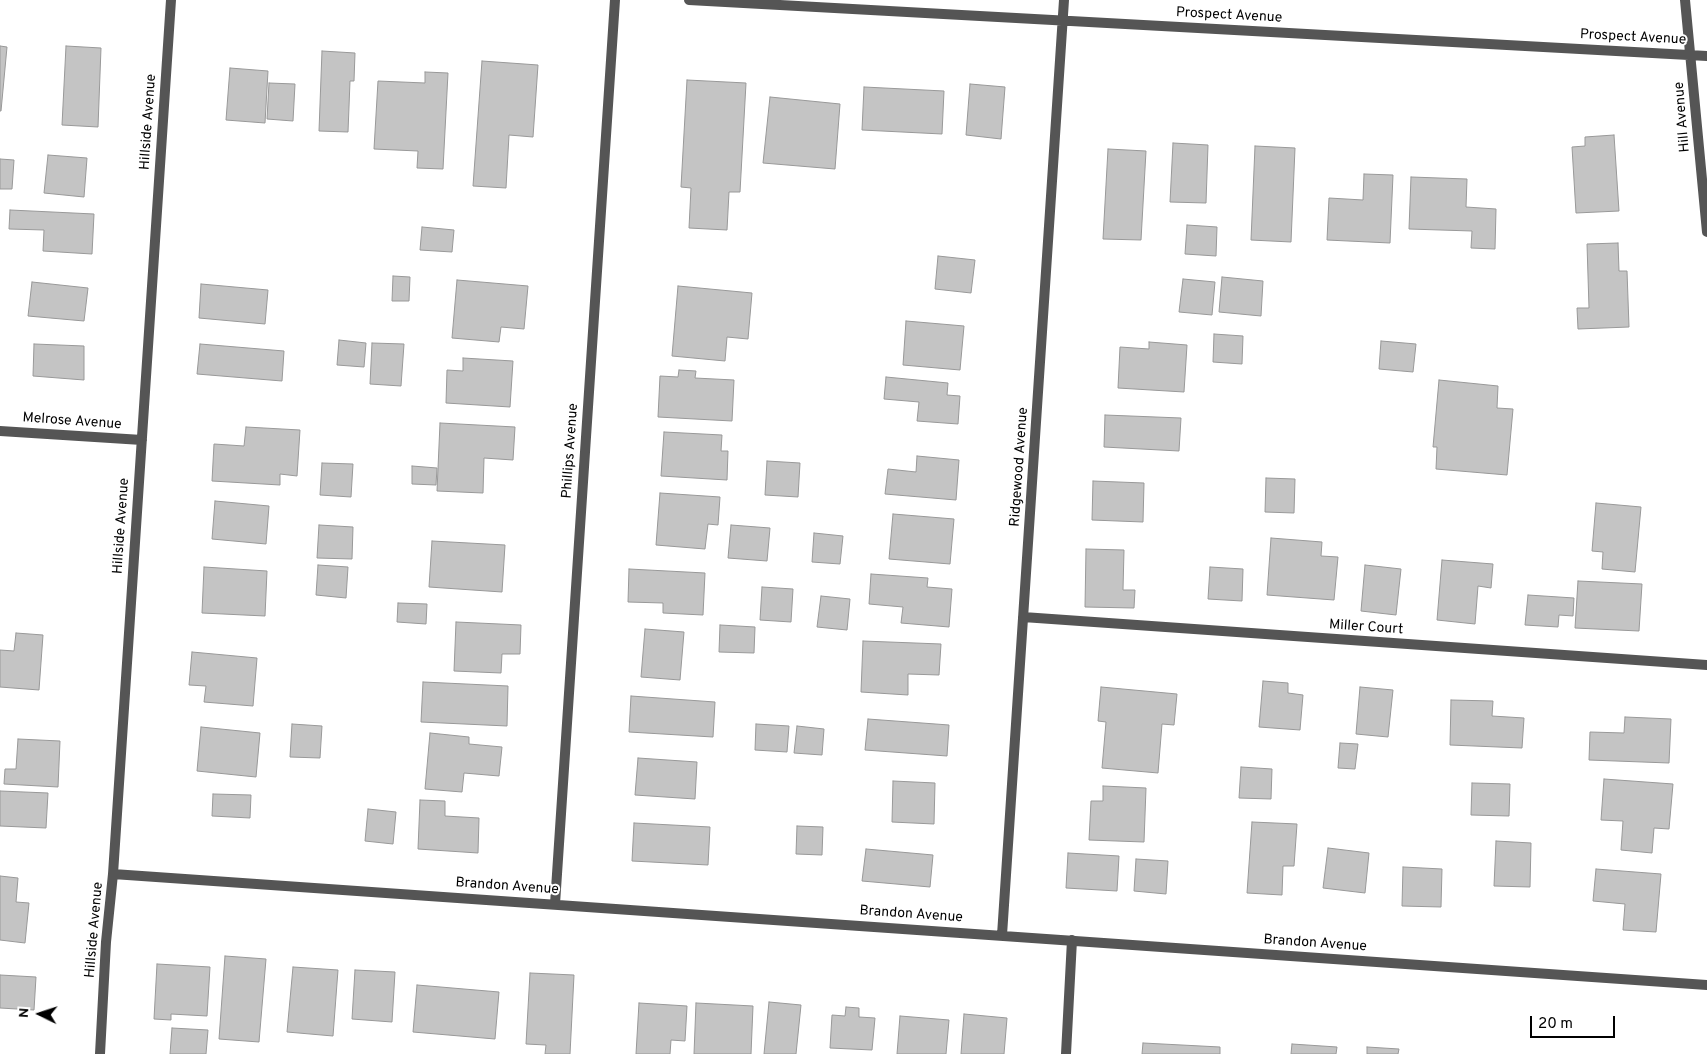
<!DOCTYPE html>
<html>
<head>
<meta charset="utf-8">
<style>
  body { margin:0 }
  #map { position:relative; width:1707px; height:1054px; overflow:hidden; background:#fff; font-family:Overpass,sans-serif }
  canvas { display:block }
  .north { position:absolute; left:15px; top:989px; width:50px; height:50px; -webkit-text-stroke:4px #fff; paint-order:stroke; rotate:274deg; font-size:14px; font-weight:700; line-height:20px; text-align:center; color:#000 }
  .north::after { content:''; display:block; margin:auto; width:18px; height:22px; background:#000; clip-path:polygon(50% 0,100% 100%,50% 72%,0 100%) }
  .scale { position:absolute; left:1530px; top:1016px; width:85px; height:22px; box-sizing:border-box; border:2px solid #000; border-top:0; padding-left:6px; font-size:15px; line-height:18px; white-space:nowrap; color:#000; -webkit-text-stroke:4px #fff; paint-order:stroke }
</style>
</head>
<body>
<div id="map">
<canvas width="1707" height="1054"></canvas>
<div class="north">N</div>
<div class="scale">20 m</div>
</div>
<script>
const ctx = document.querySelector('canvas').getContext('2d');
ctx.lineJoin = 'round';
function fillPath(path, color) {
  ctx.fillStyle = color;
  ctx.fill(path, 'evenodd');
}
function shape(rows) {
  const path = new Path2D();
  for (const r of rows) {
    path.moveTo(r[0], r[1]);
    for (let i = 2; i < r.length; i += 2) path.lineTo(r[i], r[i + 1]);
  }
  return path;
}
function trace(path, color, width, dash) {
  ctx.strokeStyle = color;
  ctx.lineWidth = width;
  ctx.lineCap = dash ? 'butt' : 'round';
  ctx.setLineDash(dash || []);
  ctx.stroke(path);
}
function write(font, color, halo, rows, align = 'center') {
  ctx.font = font + ' Overpass,sans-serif';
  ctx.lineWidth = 4;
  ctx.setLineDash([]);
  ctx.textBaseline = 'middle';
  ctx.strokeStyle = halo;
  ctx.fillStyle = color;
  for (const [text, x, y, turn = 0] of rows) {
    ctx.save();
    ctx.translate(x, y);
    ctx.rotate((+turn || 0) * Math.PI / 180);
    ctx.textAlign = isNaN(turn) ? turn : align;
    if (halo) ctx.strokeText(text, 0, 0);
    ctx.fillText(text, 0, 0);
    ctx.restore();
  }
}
const building = shape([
  [0,46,7,47,1,111,0,111,0,46],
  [66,46,101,48,98,127,62,125,66,46],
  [322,51,355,53,354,81,350,81,348,132,319,131,322,51],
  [482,61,538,65,533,137,509,135,506,188,473,186,482,61],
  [230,68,268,71,265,123,226,120,230,68],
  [425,72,448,73,443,169,417,168,418,151,374,149,378,81,425,83,425,72],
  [687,80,746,83,740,192,729,192,727,230,689,228,691,188,681,187,687,80],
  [269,83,295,84,293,121,267,119,269,83],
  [970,84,1005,87,1001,139,966,135,970,84],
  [864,87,944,91,942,134,862,130,864,87],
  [770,97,840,104,835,169,763,163,770,97],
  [1614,135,1619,211,1576,213,1572,147,1585,146,1585,137,1614,135],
  [1173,143,1208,145,1206,203,1170,202,1173,143],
  [1255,146,1295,148,1291,242,1251,240,1255,146],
  [1108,149,1146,151,1141,240,1103,239,1108,149],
  [48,155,87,158,84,197,44,193,48,155],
  [0,159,14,160,12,189,0,189,0,159],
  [1364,174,1393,175,1390,243,1327,240,1329,198,1363,200,1364,174],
  [1411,177,1467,179,1466,207,1496,209,1495,249,1471,248,1472,231,1409,229,1411,177],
  [10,210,94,214,92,254,43,251,44,230,9,229,10,210],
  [1187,225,1217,227,1216,256,1185,254,1187,225],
  [422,227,454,230,452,252,420,250,422,227],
  [1618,243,1619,271,1627,271,1629,327,1578,329,1577,308,1589,308,1587,244,1618,243],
  [938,256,975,260,971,293,935,289,938,256],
  [393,276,410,277,409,301,392,301,393,276],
  [1222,277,1263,281,1261,316,1219,312,1222,277],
  [1183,279,1215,282,1212,315,1179,312,1183,279],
  [457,280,528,286,524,329,501,327,499,342,452,338,457,280],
  [32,282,88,288,84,321,28,316,32,282],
  [201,284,268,290,265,324,199,318,201,284],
  [678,286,752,293,748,339,727,337,725,361,672,356,678,286],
  [906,321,964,326,960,370,903,365,906,321],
  [1214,334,1243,336,1242,364,1213,362,1214,334],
  [339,340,366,343,364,367,337,365,339,340],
  [1381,341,1416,344,1413,372,1379,369,1381,341],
  [1149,342,1187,345,1184,392,1118,388,1120,347,1149,349,1149,342],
  [372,343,404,344,401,386,370,384,372,343],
  [34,344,84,346,84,380,33,376,34,344],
  [200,344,284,351,282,381,197,374,200,344],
  [463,358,513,361,510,407,446,403,447,370,463,371,463,358],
  [679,370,696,371,695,378,734,380,732,421,658,417,660,376,678,377,679,370],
  [886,377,948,383,947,395,960,396,958,424,917,421,919,402,884,399,886,377],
  [1439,380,1498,386,1497,408,1513,409,1507,475,1436,469,1437,447,1433,447,1439,380],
  [1105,415,1181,418,1179,451,1104,447,1105,415],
  [440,423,515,427,513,460,484,458,483,493,437,491,440,423],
  [246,427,300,430,297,476,280,474,280,485,212,481,214,444,244,446,246,427],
  [664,432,722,435,721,451,728,451,727,480,661,476,664,432],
  [917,456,959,460,956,500,885,494,888,469,916,472,917,456],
  [767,461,800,463,798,497,765,495,767,461],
  [322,463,353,464,351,497,320,495,322,463],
  [412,466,437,468,436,485,412,484,412,466],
  [1266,478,1295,479,1294,513,1265,512,1266,478],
  [1093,481,1144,483,1143,522,1092,520,1093,481],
  [660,493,720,497,718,525,708,524,705,549,656,545,660,493],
  [215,501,269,506,266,544,212,539,215,501],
  [1596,503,1641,507,1635,572,1602,569,1603,552,1592,551,1596,503],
  [893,514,954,519,950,564,889,559,893,514],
  [319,525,353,527,352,559,317,558,319,525],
  [731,525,770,528,767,561,728,558,731,525],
  [814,533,843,536,840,564,812,562,814,533],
  [1271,538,1322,542,1321,556,1338,557,1334,600,1267,595,1271,538],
  [432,541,505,545,502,592,429,587,432,541],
  [1086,549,1124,550,1123,590,1135,590,1134,608,1085,607,1086,549],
  [1442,560,1493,564,1491,588,1478,586,1475,624,1437,620,1442,560],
  [318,565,348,567,346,598,316,595,318,565],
  [1365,565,1401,569,1396,615,1361,611,1365,565],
  [204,567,267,571,265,616,202,613,204,567],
  [1210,567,1243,569,1242,601,1208,599,1210,567],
  [629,569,705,573,703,615,663,613,663,603,628,602,629,569],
  [871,574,928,578,927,587,952,589,949,627,901,623,903,607,869,604,871,574],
  [1578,581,1642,584,1639,631,1575,628,1578,581],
  [762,587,793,589,791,622,760,620,762,587],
  [1528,595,1574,598,1573,616,1559,615,1558,627,1525,625,1528,595],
  [821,596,850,599,847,630,817,627,821,596],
  [398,603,427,604,426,624,397,622,398,603],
  [456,622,521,625,520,654,502,654,501,673,454,671,456,622],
  [720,625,755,627,754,653,719,652,720,625],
  [645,629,684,632,680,680,641,677,645,629],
  [16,633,43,635,39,690,0,687,0,650,14,651,16,633],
  [863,641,941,644,939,675,908,674,908,695,861,692,863,641],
  [192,652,257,658,253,706,204,702,206,686,189,685,192,652],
  [1263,681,1288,683,1288,693,1303,695,1300,730,1259,727,1263,681],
  [423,682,508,686,507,726,421,722,423,682],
  [1101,687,1177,694,1174,725,1162,724,1158,773,1102,768,1106,722,1098,721,1101,687],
  [1360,687,1393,690,1388,737,1356,734,1360,687],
  [631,696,715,702,713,737,629,732,631,696],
  [1451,700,1493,701,1492,716,1524,718,1522,748,1450,745,1451,700],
  [1625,717,1671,719,1669,763,1589,760,1590,732,1624,733,1625,717],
  [868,719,949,725,947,756,865,750,868,719],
  [292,724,322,726,320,758,290,757,292,724],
  [756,724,789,726,787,752,755,750,756,724],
  [797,726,824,729,822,755,794,753,797,726],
  [201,727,260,733,256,777,197,771,201,727],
  [430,733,469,737,469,744,502,747,499,776,464,773,462,792,425,789,430,733],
  [18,739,60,741,58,787,4,784,5,769,16,769,18,739],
  [1340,743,1358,744,1355,769,1338,768,1340,743],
  [638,758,697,762,695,799,635,795,638,758],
  [1241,767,1272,769,1271,799,1239,798,1241,767],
  [1604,779,1673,784,1669,829,1654,828,1652,853,1621,850,1623,821,1601,820,1604,779],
  [893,781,935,783,934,824,892,822,893,781],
  [1472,783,1510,784,1509,816,1471,815,1472,783],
  [1103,786,1146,788,1144,842,1089,840,1091,801,1103,801,1103,786],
  [0,791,48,793,46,828,0,826,0,791],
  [213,794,251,795,250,818,212,816,213,794],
  [420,800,445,801,445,816,479,818,478,853,418,849,420,800],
  [368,809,396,812,393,844,365,841,368,809],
  [1252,822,1297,824,1294,866,1283,866,1282,895,1247,893,1252,822],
  [634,823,710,827,708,865,632,861,634,823],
  [797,826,823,827,822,855,796,854,797,826],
  [1496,841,1531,843,1530,887,1494,886,1496,841],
  [1328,848,1369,853,1365,893,1323,888,1328,848],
  [866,849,933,855,930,887,862,881,866,849],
  [1068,853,1119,856,1117,891,1066,888,1068,853],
  [1136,859,1168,861,1166,894,1134,891,1136,859],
  [1403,867,1442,869,1441,907,1402,906,1403,867],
  [1596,869,1661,874,1656,932,1623,930,1625,904,1593,901,1596,869],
  [0,876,18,878,16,902,29,903,25,943,0,940,0,876],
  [225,956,266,959,259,1042,219,1039,225,956],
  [157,964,210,967,207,1016,171,1014,171,1020,154,1019,157,964],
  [293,967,338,970,333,1036,287,1032,293,967],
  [355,970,395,972,392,1022,352,1019,355,970],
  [530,973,574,975,570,1054,545,1054,546,1045,526,1044,530,973],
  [0,975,36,977,34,1010,0,1008,0,975],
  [417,985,499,992,495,1039,413,1032,417,985],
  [769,1002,801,1005,796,1054,764,1054,769,1002],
  [639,1003,687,1006,685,1041,671,1040,670,1054,636,1054,639,1003],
  [696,1003,753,1006,751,1054,694,1054,696,1003],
  [846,1007,859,1008,859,1017,875,1018,872,1050,830,1048,832,1015,845,1016,846,1007],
  [964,1014,1007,1018,1004,1054,961,1054,964,1014],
  [900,1016,949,1020,946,1054,897,1054,900,1016],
  [172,1028,208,1030,206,1054,170,1054,172,1028],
  [1143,1043,1220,1047,1220,1054,1142,1054,1143,1043],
  [1292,1044,1337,1047,1336,1054,1291,1054,1292,1044],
  [1367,1047,1399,1049,1398,1054,1367,1054,1367,1047]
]);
const minor = shape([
  [689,0,1707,56],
  [1685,0,1707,232],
  [0,431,142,440],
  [1023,617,1707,665],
  [113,874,1707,985],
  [555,904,615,0],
  [1002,935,1064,0],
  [100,1054,106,942,113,874,171,0],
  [1066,1054,1072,940]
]);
const streetNames = [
  ["Prospect Avenue",1229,16,3],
  ["Prospect Avenue",1633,38,3],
  ["Hill Avenue",1683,117,-95],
  ["Hillside Avenue",149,122,-86],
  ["Melrose Avenue",72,422,4],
  ["Phillips Avenue",571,451,-86],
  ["Ridgewood Avenue",1020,467,-86],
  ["Hillside Avenue",122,526,-86],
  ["Miller Court",1366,628,4],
  ["Brandon Avenue",507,887,4],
  ["Brandon Avenue",911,915,4],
  ["Hillside Avenue",95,930,-85],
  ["Brandon Avenue",1315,944,4]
];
fillPath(building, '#c4c4c4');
trace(building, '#999', 1);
trace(minor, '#555', 10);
write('14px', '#000', '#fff', streetNames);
</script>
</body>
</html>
